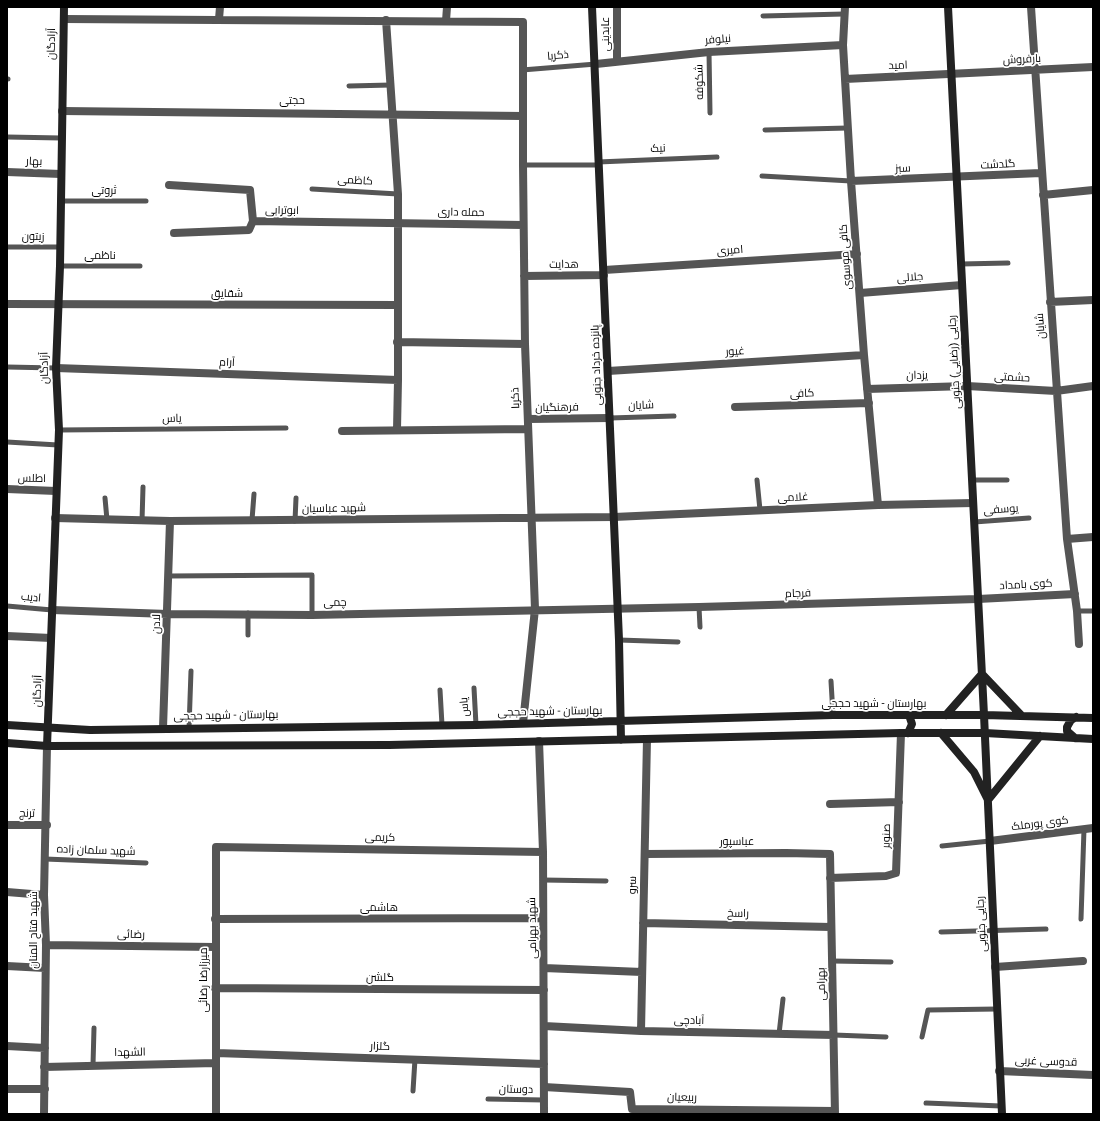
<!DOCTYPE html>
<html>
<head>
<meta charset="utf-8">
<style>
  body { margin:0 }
  #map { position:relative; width:1100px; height:1121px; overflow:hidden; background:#fff; font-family:Roboto,sans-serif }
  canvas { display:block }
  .frame { position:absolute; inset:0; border:8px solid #000; pointer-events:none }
</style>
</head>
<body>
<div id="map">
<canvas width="1100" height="1121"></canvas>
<div class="frame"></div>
</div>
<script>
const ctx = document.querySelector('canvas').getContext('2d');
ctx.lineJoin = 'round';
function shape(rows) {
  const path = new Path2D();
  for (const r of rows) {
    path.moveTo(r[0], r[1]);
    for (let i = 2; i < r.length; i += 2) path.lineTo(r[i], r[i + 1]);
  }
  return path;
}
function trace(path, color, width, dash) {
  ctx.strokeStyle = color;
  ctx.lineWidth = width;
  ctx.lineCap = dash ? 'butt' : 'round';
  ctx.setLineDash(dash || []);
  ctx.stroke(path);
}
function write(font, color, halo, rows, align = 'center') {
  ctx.font = font + ' Roboto,Cairo,sans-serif';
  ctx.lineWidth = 3.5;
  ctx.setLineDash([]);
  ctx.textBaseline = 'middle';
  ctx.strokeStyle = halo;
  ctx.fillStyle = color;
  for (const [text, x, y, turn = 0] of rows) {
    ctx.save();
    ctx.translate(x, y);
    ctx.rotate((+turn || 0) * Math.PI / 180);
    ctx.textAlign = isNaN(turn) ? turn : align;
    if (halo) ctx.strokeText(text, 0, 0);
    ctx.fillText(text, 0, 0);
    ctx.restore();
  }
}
const lane = shape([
  [763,16,844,14],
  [709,52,710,113],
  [522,70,596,64],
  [7,79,8,79],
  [349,86,391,85],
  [765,130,848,128],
  [7,137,61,138],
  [598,162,717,157],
  [523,165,599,165],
  [762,176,851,181],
  [312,189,398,194],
  [61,201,146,201],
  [7,247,59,247],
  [961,264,1008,263],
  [60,266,140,266],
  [7,367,56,368],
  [610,418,674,416],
  [59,430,286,428],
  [7,442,58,445],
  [757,480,760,510],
  [972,480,1007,480],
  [105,498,107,520],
  [252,520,254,494],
  [142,521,143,487],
  [295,521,296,498],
  [974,522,1029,518],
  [169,576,312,575,312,615],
  [7,606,52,610],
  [699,607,700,627],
  [1077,611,1093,611],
  [248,613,248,635],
  [619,640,678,642],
  [831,681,833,715],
  [474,688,476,725],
  [440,690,442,725],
  [189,728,191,671],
  [942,846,990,841],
  [45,859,146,863],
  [543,880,606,881],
  [1081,919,1084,829],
  [941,932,1046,929],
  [832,961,891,962],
  [779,1034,783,999],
  [834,1035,886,1037],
  [922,1037,928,1010,997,1009],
  [93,1065,94,1028],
  [413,1091,415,1059],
  [488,1099,544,1100],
  [926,1103,1001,1106]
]);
const street = shape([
  [617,7,617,61],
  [845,7,843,45,851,181,864,355,878,505],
  [1031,7,1067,539,1077,611,1079,644],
  [64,19,523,22,523,165,525,344,535,609,523,723],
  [219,19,220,7],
  [386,20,398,194,398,380,397,430],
  [446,21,447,7],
  [596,64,709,52,843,45],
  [845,79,1093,67],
  [62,111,523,116],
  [7,172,61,174],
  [851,181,1041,173],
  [169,185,250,190,253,221,523,225],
  [1043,195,1093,190],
  [174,233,249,230,253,221],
  [604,270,857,254],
  [524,276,604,275],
  [860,293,962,285],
  [1050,302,1093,300],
  [7,304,398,305],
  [397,342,525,344],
  [56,368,398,380],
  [608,371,864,355],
  [867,389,967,386,1056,391,1093,386],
  [735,407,869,403],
  [528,419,610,418],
  [342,431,528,429],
  [7,489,56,491],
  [55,518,170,521,614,517,878,505,973,503],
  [1067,539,1093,537],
  [52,610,168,614,312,615,699,607,978,599,1075,594],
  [7,636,51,638],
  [163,728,170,521],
  [539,741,543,852,544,1114],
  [830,804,899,802],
  [7,825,47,825],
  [990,841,1093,828],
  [645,854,786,853,830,854,835,1114],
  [830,878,886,876,896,873,901,733],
  [7,892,44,895],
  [215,919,543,918],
  [643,923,831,927],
  [46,945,215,947],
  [7,966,45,968],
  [995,967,1083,961],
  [544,968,642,972],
  [215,988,544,990],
  [544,1026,641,1031,834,1035],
  [641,1031,647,739],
  [7,1046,45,1048],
  [216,1053,544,1064],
  [44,1067,216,1063],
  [999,1071,1093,1075],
  [544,1087,630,1092,632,1109,835,1111],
  [7,1089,45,1089],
  [44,1114,46,945,44,895,47,746],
  [216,1114,216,847,543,852]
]);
const secondary = shape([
  [592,7,619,640,621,740],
  [948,7,984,715,1002,1114],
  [946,715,982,674,1022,716],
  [7,725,90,730,476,725,833,715,984,715,1093,718],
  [908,733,912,724,909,715],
  [941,733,974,772,988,800,1040,736],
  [1075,738,1067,731,1067,727,1071,720,1076,717],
  [7,743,47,746,389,745,901,733,985,733,1093,739],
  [47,746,59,430,56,368,60,266,64,7]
]);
const streetNames = [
  ["عابدینی",606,34,-90],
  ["نیلوفر",718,40,-4],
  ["آزادگان",52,44,-89],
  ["ذکریا",558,56,-5],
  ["بارفروش",1022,60,-3],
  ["امید",898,66,-2],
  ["شکوفه",700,82,-91],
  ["حجتی",292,101],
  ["نیک",658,149,-2],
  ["بهار",34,162,2],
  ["گلدشت",998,165,-3],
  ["سبز",903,169,-2],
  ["کاظمی",355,181,3],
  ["ثروتی",104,191],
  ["ابوترابی",282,211,1],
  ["حمله داری",461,213,1],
  ["زیتون",33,237],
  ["امیری",730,251,-4],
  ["ناظمی",100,256],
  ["کافی موسوی",846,257,-94],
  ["هدایت",564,265,-1],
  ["جلالی",910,278,-4],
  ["شقایق",227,294],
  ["شایان",1041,326,-94],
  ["غیور",735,352,-3],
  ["رجایی (رضایی) جنوبی",955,362,-93],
  ["آرام",227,363,2],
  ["پانزده خرداد جنوبی",597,365,-92],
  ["آزادگان",45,368,-91],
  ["یزدان",917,376,-1],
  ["حشمتی",1012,378,3],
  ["کافی",802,394,-2],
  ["ذکریا",516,398,-92],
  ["شایان",641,406,-2],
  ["فرهنگیان",557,408,-1],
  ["یاس",172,419,-1],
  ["اطلس",32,479,1],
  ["غلامی",793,498,-3],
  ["شهید عباسیان",334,509,-1],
  ["یوسفی",1001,510,-4],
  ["کوی بامداد",1026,585,-3],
  ["فرجام",798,594,-2],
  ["ادیب",31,598,5],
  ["چمی",335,603,-1],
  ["لادن",157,624,-88],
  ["آزادگان",38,691,-88],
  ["بهارستان - شهید حججی",874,704],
  ["یاس",465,707,-94],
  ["بهارستان - شهید حججی",550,712,-1],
  ["بهارستان - شهید حججی",226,716,-1],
  ["ترنج",27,814,1],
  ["کوی پورملک",1040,824,-7],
  ["صنوبر",887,836,-88],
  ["کریمی",380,838,1],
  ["عباسپور",737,842],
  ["شهید سلمان زاده",96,851,2],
  ["سرو",633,885,-89],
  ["هاشمی",379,908],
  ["راسخ",738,914,1],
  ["رجایی جنوبی",982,924,-93],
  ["شهید بهرامی",533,928,-91],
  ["شهید فتاح المنان",34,930,-90],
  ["رضائی",131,935,1],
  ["گلشن",380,978],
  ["میرزارضا رضائی",204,980,-90],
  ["بهرامی",822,984,-91],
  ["آبادچی",689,1021,1],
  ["گلزار",380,1047,2],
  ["الشهدا",130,1053,-1],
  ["قدوسی غربی",1046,1062,2],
  ["دوستان",516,1090,1],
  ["ربیعیان",682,1098,1]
];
trace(lane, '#555', 5);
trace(street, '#555', 8);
trace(secondary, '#222', 8);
write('11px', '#000', '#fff', streetNames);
</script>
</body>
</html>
